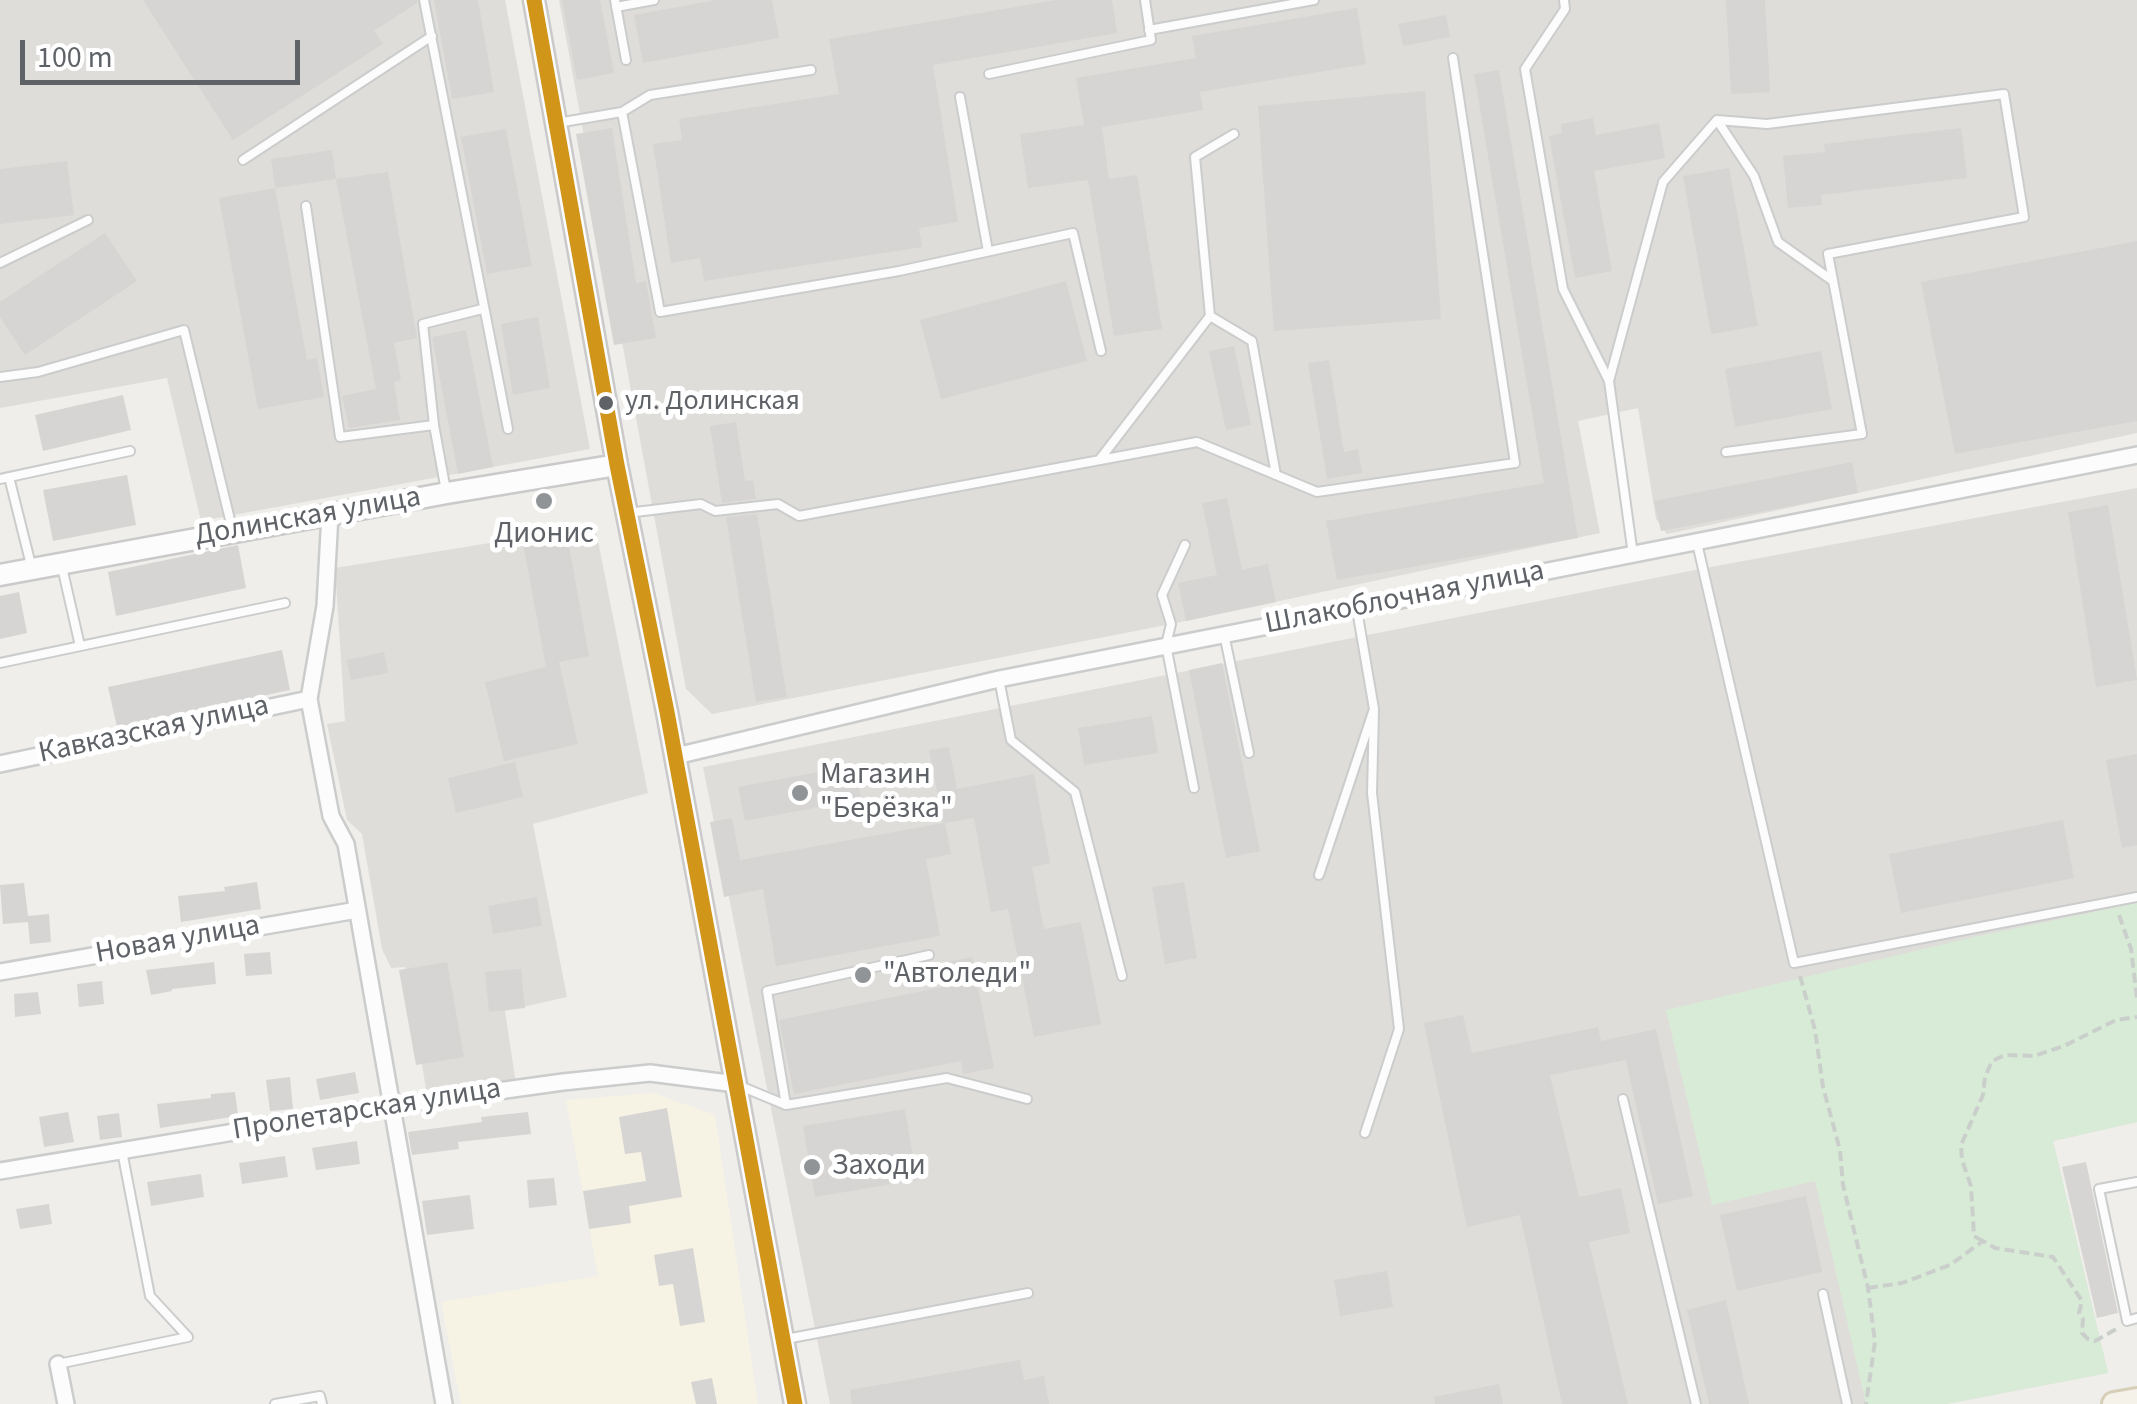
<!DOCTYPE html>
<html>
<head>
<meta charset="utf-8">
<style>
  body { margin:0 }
  #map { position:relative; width:2137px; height:1404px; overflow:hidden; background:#efeeea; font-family:"Source Sans 3",sans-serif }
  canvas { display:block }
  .scale { position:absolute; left:20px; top:40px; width:280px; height:45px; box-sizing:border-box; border:5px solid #5f6368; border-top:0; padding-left:12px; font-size:30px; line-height:35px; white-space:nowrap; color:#5f6368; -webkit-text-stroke:8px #fff; paint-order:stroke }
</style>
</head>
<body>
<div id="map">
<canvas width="2137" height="1404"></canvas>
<div class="scale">100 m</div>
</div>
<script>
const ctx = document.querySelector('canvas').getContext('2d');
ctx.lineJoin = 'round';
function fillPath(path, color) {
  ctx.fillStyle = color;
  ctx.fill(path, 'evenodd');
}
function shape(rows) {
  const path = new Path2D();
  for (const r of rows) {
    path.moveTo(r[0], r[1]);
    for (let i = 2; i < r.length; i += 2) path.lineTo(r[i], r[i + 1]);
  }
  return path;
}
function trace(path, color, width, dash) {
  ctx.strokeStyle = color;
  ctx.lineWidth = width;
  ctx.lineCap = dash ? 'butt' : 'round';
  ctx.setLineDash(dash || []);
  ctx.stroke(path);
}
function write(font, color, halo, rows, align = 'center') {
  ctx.font = font + ' "Source Sans 3",sans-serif';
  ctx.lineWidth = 10;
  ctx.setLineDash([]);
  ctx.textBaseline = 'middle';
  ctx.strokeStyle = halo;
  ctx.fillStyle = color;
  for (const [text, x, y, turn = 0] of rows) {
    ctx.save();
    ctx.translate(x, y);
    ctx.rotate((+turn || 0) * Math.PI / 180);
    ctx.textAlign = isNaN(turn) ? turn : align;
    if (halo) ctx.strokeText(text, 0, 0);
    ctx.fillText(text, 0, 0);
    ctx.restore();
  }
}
const commercial = shape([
  [653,1093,715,1115,758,1404,461,1404,441,1302,598,1276,566,1100]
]);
const industrial = shape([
  [0,0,505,0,590,449,201,521,167,378,0,408],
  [559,0,2137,0,2137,433,1667,534,1656,519,1638,408,1578,421,1600,533,1171,624,712,714,686,689],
  [2137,488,2137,1122,2053,1141,2108,1373,1946,1404,830,1404,703,767,1695,570],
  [595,526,648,793,533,824,567,997,505,1011,516,1084,428,1100,405,967,391,968,382,949,362,834,347,820,327,724,345,721,335,568]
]);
const green = shape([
  [2137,903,2137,1122,2053,1141,2108,1373,1946,1404,1866,1404,1815,1181,1712,1205,1666,1010,1974,937]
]);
const building = shape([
  [143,0,417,0,417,3,374,31,383,44,233,140],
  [434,0,478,0,494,92,452,99],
  [562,0,600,0,614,73,577,80],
  [716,0,772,0,779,38,643,63,634,15],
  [1056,0,1112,0,1117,33,933,65,958,222,919,228,922,247,704,281,700,258,671,263,653,144,682,140,679,119,839,94,829,39],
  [1726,0,1765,0,1770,92,1731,94],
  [1357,8,1366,64,1200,92,1203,110,1102,127,1109,179,1137,175,1162,329,1114,336,1088,180,1028,188,1020,134,1084,125,1076,78,1196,58,1192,36],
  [1446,15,1450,37,1403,46,1398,24],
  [1499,70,1578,538,1337,580,1326,521,1544,483,1474,74],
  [1425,91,1441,319,1274,331,1258,106],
  [1593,118,1596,135,1659,123,1665,158,1594,171,1612,271,1575,278,1549,136,1562,133,1561,124],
  [612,128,636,283,646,281,656,338,614,345,576,134],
  [1961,128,1967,178,1821,195,1822,205,1788,208,1783,156,1825,152,1824,144],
  [506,129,532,266,487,274,461,137],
  [332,150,336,179,275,188,271,159],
  [67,161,74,215,0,224,0,169],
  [1729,168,1758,326,1711,334,1683,176],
  [388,172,417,338,394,343,401,380,394,382,400,420,349,428,342,396,376,389,336,179],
  [275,188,307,360,317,358,324,397,258,409,219,198],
  [105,233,137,281,25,355,0,317,0,302],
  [2137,241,2137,421,1955,454,1921,282],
  [1066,281,1087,361,941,399,920,320],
  [538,317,550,388,513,395,501,324],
  [466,330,493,467,458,474,432,337],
  [1234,346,1251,425,1226,430,1209,351],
  [1821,351,1832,409,1735,427,1725,369],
  [1329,360,1344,452,1358,449,1362,473,1327,479,1308,363],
  [123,395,131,430,43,451,35,415],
  [736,422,745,481,753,480,756,499,722,503,710,426],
  [1852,462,1858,493,1661,531,1654,501],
  [127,475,136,525,53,541,43,490],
  [1227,498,1242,570,1268,564,1276,602,1186,621,1178,583,1217,575,1202,503],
  [2108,505,2137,680,2096,687,2068,512],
  [757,514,787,697,756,702,726,517],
  [567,535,589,656,559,662,578,744,504,761,485,682,546,667,523,543],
  [238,545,246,588,116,616,108,572],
  [19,592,27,633,0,639,0,596],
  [282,650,290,690,117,727,108,687],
  [384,652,388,673,351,680,347,660],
  [1222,663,1260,851,1226,858,1189,670],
  [1152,716,1158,753,1084,765,1078,728],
  [949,747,957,789,1034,774,1050,863,1032,867,1044,929,1081,922,1101,1024,1034,1037,1008,909,991,912,974,818,945,823,951,854,926,859,940,936,776,966,763,889,724,897,710,822,732,818,740,860,943,823,929,750],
  [2137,754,2137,845,2122,848,2106,760],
  [515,762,523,797,456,813,448,778],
  [855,765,861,799,745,821,738,787],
  [2063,820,2074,878,1901,913,1889,854],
  [257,882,261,909,181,922,178,896,225,891,224,887],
  [1184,882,1197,958,1165,964,1152,887],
  [24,883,28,916,49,914,51,942,30,944,28,922,3,924,0,885],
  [537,897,542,926,493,934,488,906],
  [270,952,272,974,246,976,244,954],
  [972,957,994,1068,963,1074,961,1061,794,1094,779,1020,947,986,943,963],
  [214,962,216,984,172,989,172,991,151,995,146,970],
  [447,962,464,1057,416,1065,399,970],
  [521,969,525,1008,489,1012,485,972],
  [102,981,104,1004,79,1007,77,984],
  [38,992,41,1014,15,1017,14,994],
  [1463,1015,1472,1053,1598,1027,1601,1041,1656,1029,1693,1196,1658,1204,1626,1060,1550,1075,1579,1197,1621,1188,1630,1233,1589,1242,1628,1404,1562,1404,1520,1215,1467,1227,1424,1023],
  [355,1072,359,1093,320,1100,316,1079],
  [290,1077,293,1109,270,1111,266,1080],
  [235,1092,238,1116,160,1128,157,1104,211,1098,211,1094],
  [667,1108,682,1197,629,1206,631,1223,589,1229,583,1191,646,1181,641,1152,625,1154,619,1117],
  [905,1109,917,1180,815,1197,803,1126],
  [68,1112,74,1142,44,1147,39,1117],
  [528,1112,531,1134,458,1142,459,1149,412,1155,408,1132,482,1122,481,1117],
  [119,1113,122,1137,100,1140,97,1116],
  [357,1141,360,1164,316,1170,312,1148],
  [285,1156,288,1177,242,1184,239,1163],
  [2086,1162,2118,1313,2097,1318,2062,1167],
  [201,1174,204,1197,151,1206,147,1182],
  [554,1178,557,1205,529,1208,527,1180],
  [470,1195,474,1229,427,1235,422,1201],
  [1806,1196,1822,1272,1737,1291,1720,1215],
  [49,1204,52,1224,20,1229,16,1209],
  [693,1248,705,1322,680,1326,673,1284,659,1286,654,1255],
  [1387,1271,1393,1307,1340,1316,1334,1280],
  [1726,1300,1749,1404,1709,1404,1687,1310],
  [1020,1360,1024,1380,1044,1376,1049,1404,852,1404,850,1390],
  [712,1378,717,1404,696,1404,691,1382],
  [1499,1384,1503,1404,1435,1404,1434,1397]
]);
const path = shape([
  [2119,915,2131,949,2137,998],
  [1800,976,1815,1030,1823,1087,1840,1150,1843,1185,1868,1288,1875,1342,1866,1404],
  [1983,1241,1974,1236,1971,1186,1962,1160,1961,1145,1983,1095,1985,1077,1992,1061,2005,1055,2034,1056,2064,1046,2116,1020,2137,1017],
  [1868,1288,1902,1283,1950,1265,1983,1241,1995,1248,2053,1257,2082,1301,2079,1313,2083,1319,2082,1333,2088,1339,2095,1341,2118,1328]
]);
const lane = shape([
  [424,0,508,429],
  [615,0,626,60],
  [1564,0,1565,9,1525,69,1563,289,1609,381,1633,555],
  [616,7,654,0],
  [1149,30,1314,0],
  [989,74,1151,40,1145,0],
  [960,97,988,251],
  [622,112,650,95,811,70],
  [1717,120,1754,176,1778,242,1833,281],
  [557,123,622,112,660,312,899,271,1073,233,1101,351],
  [243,160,432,36],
  [306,206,340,437,434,425,446,491],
  [0,263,88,220],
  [1210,316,1252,341,1276,475],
  [0,377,38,372,184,330,232,528],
  [1609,381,1663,182,1717,120,1767,124,2004,94,2024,217,1828,254,1862,434,1726,452],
  [434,425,423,324,482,309],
  [1100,459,1210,316,1195,157,1234,134],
  [9,477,32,569],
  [0,479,130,451],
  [627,513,701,504,715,511,778,504,799,516,1197,442,1317,492,1515,463,1453,58],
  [1697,543,1794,963,2137,897],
  [1185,545,1162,595,1171,624,1166,645,1194,788],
  [62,567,80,646],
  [1224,634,1249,753],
  [0,663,285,603],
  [999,679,1011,740,1075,792,1122,976],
  [1319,875,1374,709,1357,610],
  [740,1086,786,1105,947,1078,1027,1099],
  [1623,1099,1696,1404],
  [786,1105,767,991,929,955],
  [1365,1133,1399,1029,1372,793,1374,709],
  [2137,1182,2099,1189,2127,1321,2137,1318],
  [1823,1294,1847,1404],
  [786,1339,1028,1293],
  [58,1364,188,1337,150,1296,122,1151],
  [275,1404,320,1396,322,1404]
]);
const street = shape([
  [330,514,325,606,309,699,331,816,346,844,444,1404],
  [676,756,999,679,2137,455],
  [0,764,309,699],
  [0,972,357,910],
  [0,1171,390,1106,563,1082,650,1073,736,1084],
  [58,1364,66,1404]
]);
const secondary = shape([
  [534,0,617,465,667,712,795,1404],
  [0,575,447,493,617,465]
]);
const primary = shape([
  [2114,1404,2137,1400]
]);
const bus1 = shape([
  [534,0,617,465,667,712,795,1404]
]);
const markers = [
  [606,403,9,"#5f6368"],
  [544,501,10,"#919496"],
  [800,793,10,"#919496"],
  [863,975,10,"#919496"],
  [812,1167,10,"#919496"]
];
const busNames = [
  ["ул. Долинская",625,403]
];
const streetNames = [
  ["Долинская улица",308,518,-10],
  ["Шлакоблочная улица",1405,599,-11],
  ["Кавказская улица",154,731,-12],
  ["Новая улица",178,941,-10],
  ["Пролетарская улица",367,1111,-9]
];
const poiNames = [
  ["Дионис",544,535,"center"],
  ["Магазин",820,776],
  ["\"Берёзка\"",820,810],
  ["\"Автоледи\"",883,975],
  ["Заходи",832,1167]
];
fillPath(commercial, '#f7f3e4');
fillPath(industrial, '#dfddda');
fillPath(green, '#d8ebd6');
fillPath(building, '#d6d5d3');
trace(lane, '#cbcccc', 12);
trace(street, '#cbcccc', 20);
trace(secondary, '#cacacb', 25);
trace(primary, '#d7ceb8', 28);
trace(path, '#cacfcc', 4, [10, 5]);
trace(lane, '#fdfcfc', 8);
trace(street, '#fdfcfc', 15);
trace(secondary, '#fdfcfc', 20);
trace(primary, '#f4f2e9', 22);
trace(bus1, '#d1951a', 15);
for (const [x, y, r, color] of markers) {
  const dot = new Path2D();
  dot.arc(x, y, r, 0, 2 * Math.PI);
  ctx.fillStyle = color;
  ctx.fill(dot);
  trace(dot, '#fff', 4);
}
write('28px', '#5f6368', '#fff', busNames, 'left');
write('30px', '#5f6368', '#fff', streetNames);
write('30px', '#5f6368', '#fff', poiNames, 'left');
</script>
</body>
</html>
